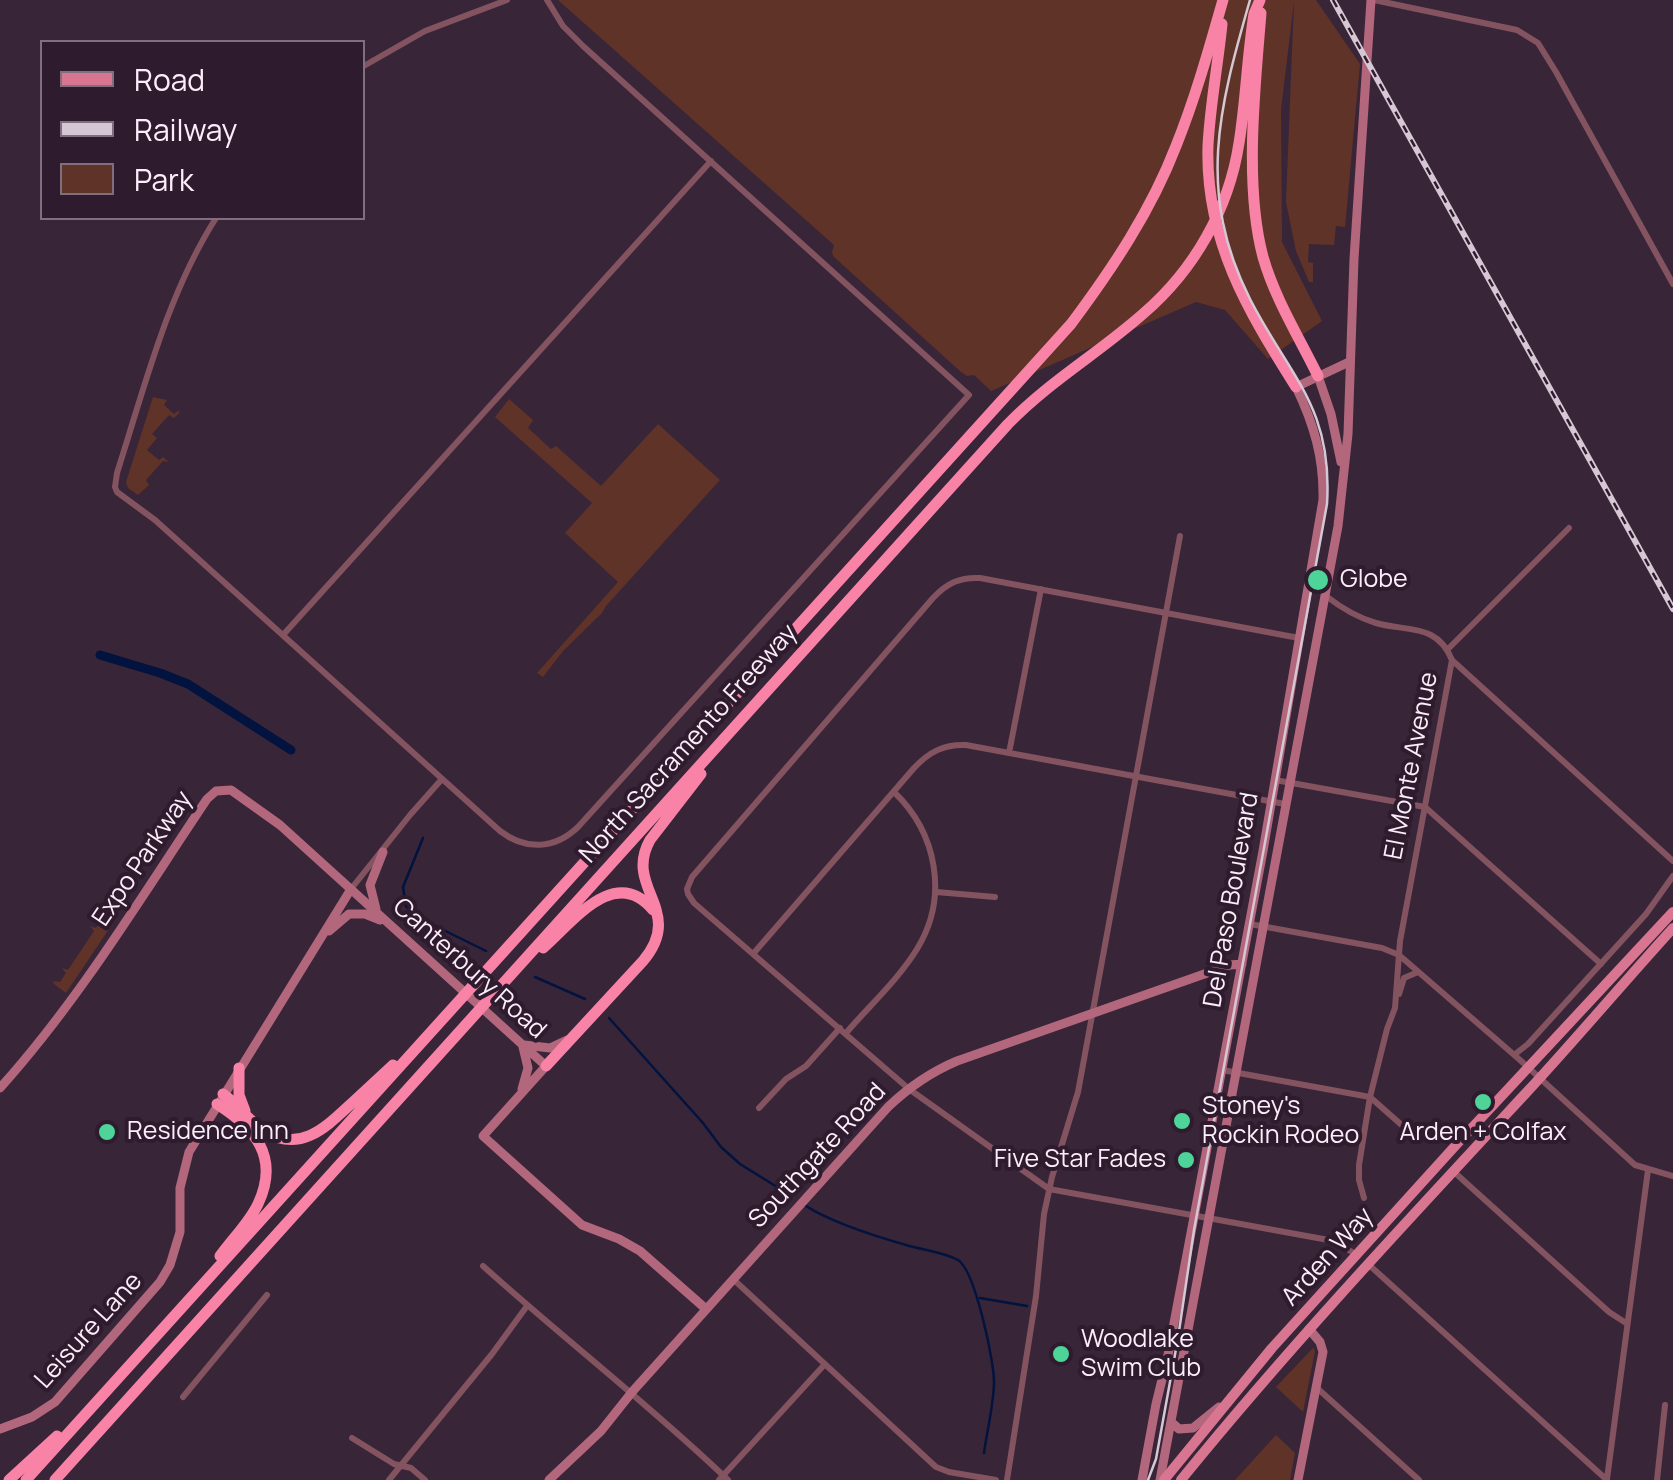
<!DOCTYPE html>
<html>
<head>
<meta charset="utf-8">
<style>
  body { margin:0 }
  #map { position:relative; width:1673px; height:1480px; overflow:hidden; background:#392538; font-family:Manrope,sans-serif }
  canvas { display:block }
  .legend { position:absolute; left:40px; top:40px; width:325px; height:180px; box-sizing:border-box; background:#2f1b2e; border:2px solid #816f7f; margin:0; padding:12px 18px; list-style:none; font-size:30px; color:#fbedf9 }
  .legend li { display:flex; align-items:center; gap:20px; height:50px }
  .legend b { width:50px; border:2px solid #816f7f }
</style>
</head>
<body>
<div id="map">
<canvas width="1673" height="1480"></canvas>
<ul class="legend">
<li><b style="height:12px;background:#d87692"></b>Road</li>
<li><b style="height:12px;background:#d6c7d4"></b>Railway</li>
<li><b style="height:28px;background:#5f3327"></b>Park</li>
</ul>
</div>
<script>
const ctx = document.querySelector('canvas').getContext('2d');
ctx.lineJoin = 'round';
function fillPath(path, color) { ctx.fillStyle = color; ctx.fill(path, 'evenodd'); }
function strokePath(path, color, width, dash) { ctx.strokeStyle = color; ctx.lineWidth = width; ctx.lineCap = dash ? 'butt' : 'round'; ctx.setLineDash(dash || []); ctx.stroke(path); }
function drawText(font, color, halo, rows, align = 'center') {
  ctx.font = font + ' Manrope,sans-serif'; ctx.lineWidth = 8; ctx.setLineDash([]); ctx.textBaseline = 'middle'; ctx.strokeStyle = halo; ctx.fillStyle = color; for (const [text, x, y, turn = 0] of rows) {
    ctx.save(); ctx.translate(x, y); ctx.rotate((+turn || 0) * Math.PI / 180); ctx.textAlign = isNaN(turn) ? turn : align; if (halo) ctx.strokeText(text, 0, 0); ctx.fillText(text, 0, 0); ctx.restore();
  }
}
fillPath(new Path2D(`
  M558 0H1316L1360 64 1345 227 1336 226 1334 245 1309 244 1308 262 1313 263V282H1309L1296 251 1286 202 1294 1 1281 110 1282 242 1322 321 1268 359 1225 310 1196 302 991 391 974 375 967 376 961 372 834 257 832 253 834 245Z
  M153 397 167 400 164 405 174 414 178 411 180 412 174 418 169 415 152 434 157 438 147 450 159 460 163 457 169 462 163 461 146 480 149 485 138 495 128 488 126 482Z
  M509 399 533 420 528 428 551 449 556 446 601 486 658 424 720 480 606 606 602 613 563 651 543 677 537 673 618 582 565 533 592 503 495 417Z
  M109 908 110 912 117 917 66 993 54 984 53 981 60 982 66 973 62 968 68 970 94 931 90 926 96 928Z
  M1313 1348 1315 1351 1303 1412 1276 1387Z
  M1276 1435 1295 1453 1290 1480H1235Z`), '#5f3327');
strokePath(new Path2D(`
  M423 838 403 887 406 906 417 917 486 951
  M535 977 585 999
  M609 1018 703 1123 721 1147 740 1164 790 1195
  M806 1206C831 1222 878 1237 906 1245 923 1250 944 1252 958 1260 975 1270 995 1364 994 1384 993 1408 987 1431 984 1453
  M980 1298 1027 1306`), '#01133e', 2.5);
strokePath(new Path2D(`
  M100 655 160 673 188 684 291 750`), '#01133e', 9);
strokePath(new Path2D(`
  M1374 0 1517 30 1538 43 1556 72 1673 284
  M362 67 425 31 507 0
  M216 218C167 295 145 386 117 473L115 487 117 492 155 520 500 831C526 851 555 849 578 827L969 395 583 46 563 26 547 0
  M1326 596C1340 607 1359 618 1376 623 1408 632 1437 623 1452 660L1400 941 1395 1008 1387 1029 1370 1097 1359 1165V1180L1364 1198
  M283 635 711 161
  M1299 638 980 578C960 577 947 583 933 598L692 877 687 889 688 894 694 903 909 1089 1049 1189 1334 1241 1357 1255
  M1448 649 1569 528
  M1453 661 1673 861
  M1009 753 1041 589
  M1275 780 1425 807 1601 964
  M351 889 410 815 442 779
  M936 892 995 897
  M1250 924 1382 948 1399 955 1520 1060 1635 1165 1673 1176
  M753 954 914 768C929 752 944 744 966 745L1285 804
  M1399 994 1404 978 1418 972
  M846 1033C869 1006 898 980 917 949 949 897 937 833 894 792
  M1514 1055 1528 1044 1646 914 1673 876
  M1222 1070 1370 1097 1414 1136
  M759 1108 786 1079 806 1066 840 1028
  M1453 1171 1609 1312 1626 1323
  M1368 1264 1607 1480
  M483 1266C564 1339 650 1405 728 1480
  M733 1279 936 1467 949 1472 996 1480
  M1317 1388 1419 1480
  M183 1397 267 1295
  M352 1438 394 1464 411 1468 425 1480
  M1607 1479 1648 1170
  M389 1480 492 1354 527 1306
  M719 1480 825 1364
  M1007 1480 1036 1296 1044 1214 1052 1177 1078 1092 1180 536
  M1657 1480 1665 1405`), '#845360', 6);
strokePath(new Path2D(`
  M1318 376 1331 414 1341 462
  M376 909 370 885 383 852
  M329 931 349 914H365L380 920
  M524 1045 550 1048 567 1040
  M0 1088C80 999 141 897 207 799L216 791 231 790 280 825 546 1066 483 1136 582 1225 619 1239 640 1251 706 1309
  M522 1089 528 1068 523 1047
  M1171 1422 1179 1429 1193 1428 1219 1407
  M0 1429 32 1417 55 1402 160 1282 170 1265 180 1232V1188L189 1152 351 889
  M549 1480 601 1431 632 1392 888 1107C909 1087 931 1072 957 1061L1230 965 1242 964
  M1142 1480 1156 1404 1168 1355 1263 851 1323 500C1324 459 1314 424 1296 387L1349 362
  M1160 1480 1338 526 1348 434 1354 259 1371 0
  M1298 1480 1323 1352 1320 1342 1309 1329`), '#b3677d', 9);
strokePath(new Path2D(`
  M1164 1480 1272 1348 1456 1145 1673 912
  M1181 1480C1290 1346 1408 1220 1526 1093 1576 1039 1623 983 1673 928`), '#d87692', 10);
strokePath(new Path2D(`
  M1261 13C1255 87 1244 186 1263 257 1275 299 1299 337 1318 376
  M1222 24C1218 65 1210 105 1208 146 1205 240 1248 311 1296 387
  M543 948C573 922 615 864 653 910
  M546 1066 643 961C686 910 623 888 650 840L701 774
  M239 1068V1095L245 1111
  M223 1094C238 1105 249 1121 264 1131 301 1154 327 1126 352 1103 366 1090 379 1078 393 1065
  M217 1104C255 1128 280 1157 258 1204 249 1223 232 1239 220 1256
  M9 1480 57 1436
  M26 1480 1071 324C1112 269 1151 211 1176 146 1195 99 1209 49 1223 0
  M55 1480 1008 424C1051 380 1099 353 1144 313 1194 270 1229 209 1239 143 1246 100 1247 57 1254 14L1260 0`), '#f983a6', 11);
strokePath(new Path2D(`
  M1148 1480 1156 1459 1178 1338 1194 1230 1327 504C1333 407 1290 377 1250 299 1196 192 1219 108 1250 0`), '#d6c7d4', 2.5);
const rail = new Path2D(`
  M1333 0 1673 609`);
strokePath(rail, '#d6c7d4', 6);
strokePath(rail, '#2f1b2e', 2.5, [8]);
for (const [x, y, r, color] of [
  [1318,580,12,"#4ed399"],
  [1483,1102,10,"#4ed399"],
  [1182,1121,10,"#4ed399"],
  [107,1132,10,"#4ed399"],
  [1186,1160,10,"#4ed399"],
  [1061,1354,10,"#4ed399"]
]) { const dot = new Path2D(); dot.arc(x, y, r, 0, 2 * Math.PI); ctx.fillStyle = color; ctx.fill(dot); strokePath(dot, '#2f1b2e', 4); }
drawText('25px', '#fbedf9', '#2f1b2e', [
  ["Globe",1340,580],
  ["Stoney's",1202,1107],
  ["Rockin Rodeo",1202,1136],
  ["Residence Inn",127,1132],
  ["Arden + Colfax",1483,1133,"center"],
  ["Five Star Fades",1166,1160,"right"],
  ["Woodlake",1081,1340],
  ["Swim Club",1081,1369]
], 'left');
drawText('25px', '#fbedf9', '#2f1b2e', [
  ["North Sacramento Freeway",689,744,-48],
  ["El Monte Avenue",1412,766,-79],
  ["Expo Parkway",143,859,-56],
  ["Del Paso Boulevard",1232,900,-80],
  ["Canterbury Road",469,969,42],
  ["Southgate Road",818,1156,-47],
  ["Arden Way",1328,1257,-48],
  ["Leisure Lane",89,1331,-48]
]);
</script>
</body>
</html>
